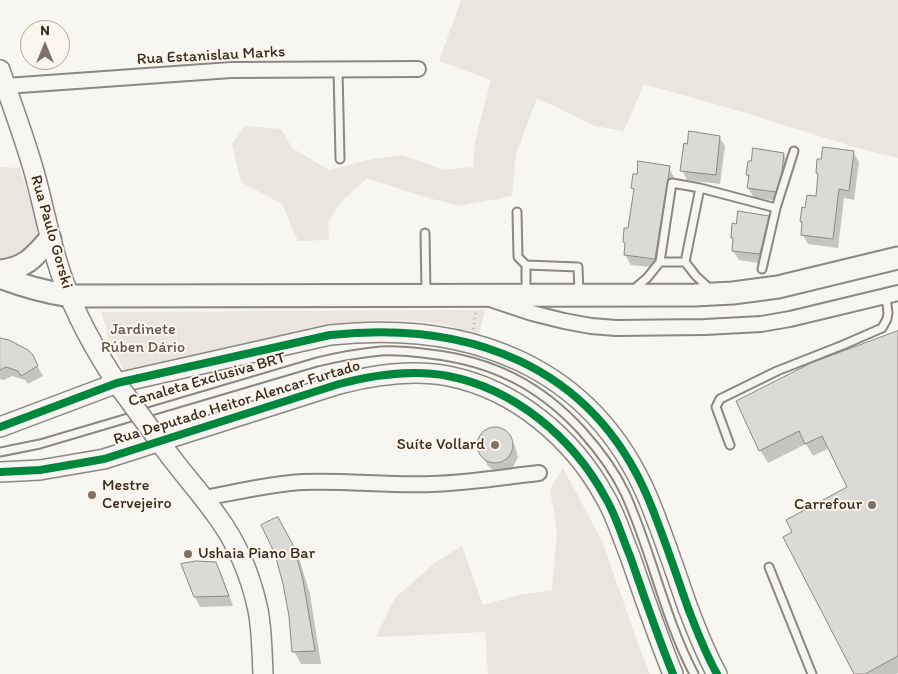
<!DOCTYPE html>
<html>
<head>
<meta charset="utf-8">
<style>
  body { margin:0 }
  #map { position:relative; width:898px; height:674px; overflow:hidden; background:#f8f6f0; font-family:Itim,sans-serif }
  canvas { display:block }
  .north { position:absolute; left:20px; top:20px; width:50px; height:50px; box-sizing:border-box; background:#fbf7ec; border:1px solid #aea59a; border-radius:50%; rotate:0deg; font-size:14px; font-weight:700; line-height:20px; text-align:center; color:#3b2a1e }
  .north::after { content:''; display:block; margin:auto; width:18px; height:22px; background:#7d7168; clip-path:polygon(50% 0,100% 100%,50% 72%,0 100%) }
</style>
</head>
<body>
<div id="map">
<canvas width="898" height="674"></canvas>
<div class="north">N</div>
</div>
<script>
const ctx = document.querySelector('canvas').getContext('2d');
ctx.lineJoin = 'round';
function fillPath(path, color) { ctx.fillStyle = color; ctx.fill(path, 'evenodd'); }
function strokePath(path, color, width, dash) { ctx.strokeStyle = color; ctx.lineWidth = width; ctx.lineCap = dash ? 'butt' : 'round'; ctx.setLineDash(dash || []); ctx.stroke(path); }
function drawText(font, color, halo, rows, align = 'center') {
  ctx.font = font + ' Itim,sans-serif'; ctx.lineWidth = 4; ctx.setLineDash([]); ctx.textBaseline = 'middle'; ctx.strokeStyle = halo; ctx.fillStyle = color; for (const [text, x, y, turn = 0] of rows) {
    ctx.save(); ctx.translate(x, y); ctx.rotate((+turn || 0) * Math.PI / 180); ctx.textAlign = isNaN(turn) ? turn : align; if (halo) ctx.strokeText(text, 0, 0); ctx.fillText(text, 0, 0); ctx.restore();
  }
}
fillPath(new Path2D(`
  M461 0H898V158L861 149 729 108 644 84 624 131 595 126 537 98 516 154 512 196 459 206 425 197 367 178 343 200 328 222 329 240 298 241 282 204 241 182 232 144 245 126 281 129 292 148 329 170 372 159 403 155 443 170 473 167 475 141 491 80 439 61Z
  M0 167 20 168 37 224V236L34 245 20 257 2 260 0 259Z
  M485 310 479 335C470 332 462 329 453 327 413 317 369 320 329 324L125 372 108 339 102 312Z
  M563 468 603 543 638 644 650 674H488L485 632 376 637 395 598 436 562 462 546 483 605 518 595 552 590 557 532 550 489Z`), '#eae6dd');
fillPath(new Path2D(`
  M719 137 725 146 720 184 687 180 682 170Z
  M853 152 859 162 854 200 844 198 838 248 808 244 802 234 803 225 801 221 806 209 817 197 819 177 817 173Z
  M783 154 789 164 781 201 754 198 748 188 749 179 747 175Z
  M669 168 674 177 660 268 631 265 625 255 626 246 624 242 629 230 635 192 633 188Z
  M768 217 774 226 765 264 739 260 733 251 734 241 732 237 737 225Z
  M898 333V673L896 674H856L794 532 849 488 829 448 813 456 806 444 768 463 760 450Z
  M0 340 32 356 43 376 28 384 25 380 12 376 4 380 0 379Z
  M496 428 505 432 515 446 518 457 513 467 508 470 497 471 492 469 488 466 479 450 478 445 482 435 486 431Z
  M285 531 300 561 310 594 321 664H301L294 651Z
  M215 563 221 573 233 606 200 607 195 597Z`), '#0003');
const building = new Path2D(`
  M689 131 720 136 716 175 680 171 684 143 687 144Z
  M823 147 854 151 849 191 839 189 833 239 801 235 802 222 800 221 802 207 805 208 807 195 816 196 818 174 816 173 817 159H821Z
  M753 148 784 153 782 172 776 192 747 188 749 175H746L748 161H751Z
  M638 161 670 166 655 259 624 255 625 243 623 242 624 228H628L634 189 631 188 633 174H637Z
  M738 211 769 216 760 254 732 251 733 238H731L732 223 736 224Z
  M898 331V656L865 674H854L783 537 792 532 786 520 847 487 822 436 805 444 799 431 759 451 736 401 811 363Z
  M0 338 9 340 28 350 33 355 38 366 21 376 18 371 6 367 0 370Z
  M477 445a18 18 0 1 1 36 0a18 18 0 1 1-36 0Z
  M278 517 294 547 303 580 315 651 292 652 289 616 283 584 275 554 261 525Z
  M196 561 216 562 229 596 194 597 181 564Z`);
fillPath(building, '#dcdad5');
strokePath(building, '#8b8781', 1);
const lane = new Path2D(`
  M338 69 340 159
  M700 188 685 262 696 276 710 289
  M517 212 518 257 526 265
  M425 233 426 293
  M660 262H685
  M762 269 776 208
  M633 290 647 278 660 262 672 183 700 188 776 208 794 151
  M526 292V265L578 267 579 292
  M730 445 716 407 720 399 777 371 843 345 882 328 887 319 888 313 886 296
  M0 452 40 444 317 362C338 357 359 353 381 351 397 350 414 352 430 354 492 361 540 385 582 431 599 450 614 470 625 493 652 552 664 617 694 674
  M769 567 812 674`);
const street = new Path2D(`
  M6 86 231 70 418 69
  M493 300 532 313 564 321 591 326 616 328 705 327 761 324 790 319 898 293
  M204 498C237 492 269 484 302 482 346 480 389 486 432 484 468 483 503 477 539 473`);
const secondary = new Path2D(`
  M0 70C12 105 25 139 35 175 44 208 50 242 61 274 75 314 97 354 121 389
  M0 427 117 383 330 335C467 320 591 364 648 498 663 534 675 571 688 608 697 631 705 653 717 674
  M157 438C175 465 198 489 217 516 237 543 251 577 258 610 262 631 262 653 263 674
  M0 472 40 470 104 459 339 384C374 375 411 369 448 376 515 389 573 438 605 497 616 515 622 537 630 556 644 596 657 635 673 674`);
const primary = new Path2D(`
  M0 271C26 268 34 257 50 239
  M0 277C23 286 45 292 70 296L695 295 733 293 778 287 898 258`);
strokePath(lane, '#8b8781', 11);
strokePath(street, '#8b8781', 18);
strokePath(secondary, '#8b8781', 22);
strokePath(primary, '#8b8781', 25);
strokePath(new Path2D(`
  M473 329 476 312`), '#b3b0ac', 2.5, [1, 4]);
strokePath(lane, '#f6f5f1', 7);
strokePath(street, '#f6f5f1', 14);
strokePath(secondary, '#f6f5f1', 19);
strokePath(primary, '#f6f5f1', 21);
const secondaryBridge = new Path2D(`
  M121 389 157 438`);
strokePath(secondaryBridge, '#8b8781', 22, []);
strokePath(secondaryBridge, '#f6f5f1', 19);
strokePath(new Path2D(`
  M0 427 117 383 330 335C467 320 591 364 648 498 663 534 675 571 688 608 697 631 705 653 717 674
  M0 472 40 470 104 459 339 384C374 375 411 369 448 376 515 389 573 438 605 497 616 515 622 537 630 556 644 596 657 635 673 674`), '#00873e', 8);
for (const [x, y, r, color] of [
  [495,445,5,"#7d7168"],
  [92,495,5,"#7d7168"],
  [872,505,5,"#7d7168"],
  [188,554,5,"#7d7168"]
]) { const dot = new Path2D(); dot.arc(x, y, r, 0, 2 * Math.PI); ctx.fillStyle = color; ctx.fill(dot); strokePath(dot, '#fbf7ec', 2); }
drawText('16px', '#3b2a1e', '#fbf7ec', [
  ["Rua Estanislau Marks",211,56,-3],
  ["Rua Paulo Gorski",51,232,74],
  ["Canaleta Exclusiva BRT",207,380,-16],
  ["Rua Deputado Heitor Alencar Furtado",237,403,-17]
]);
drawText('16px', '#64564a', '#fbf7ec', [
  ["Jardinete",143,330],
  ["Rúben Dário",143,348]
]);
drawText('16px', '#3b2a1e', '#fbf7ec', [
  ["Suíte Vollard",485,445],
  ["Mestre",102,486,"left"],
  ["Cervejeiro",102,504,"left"],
  ["Carrefour",862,505],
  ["Ushaia Piano Bar",198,554,"left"]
], 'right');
</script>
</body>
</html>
